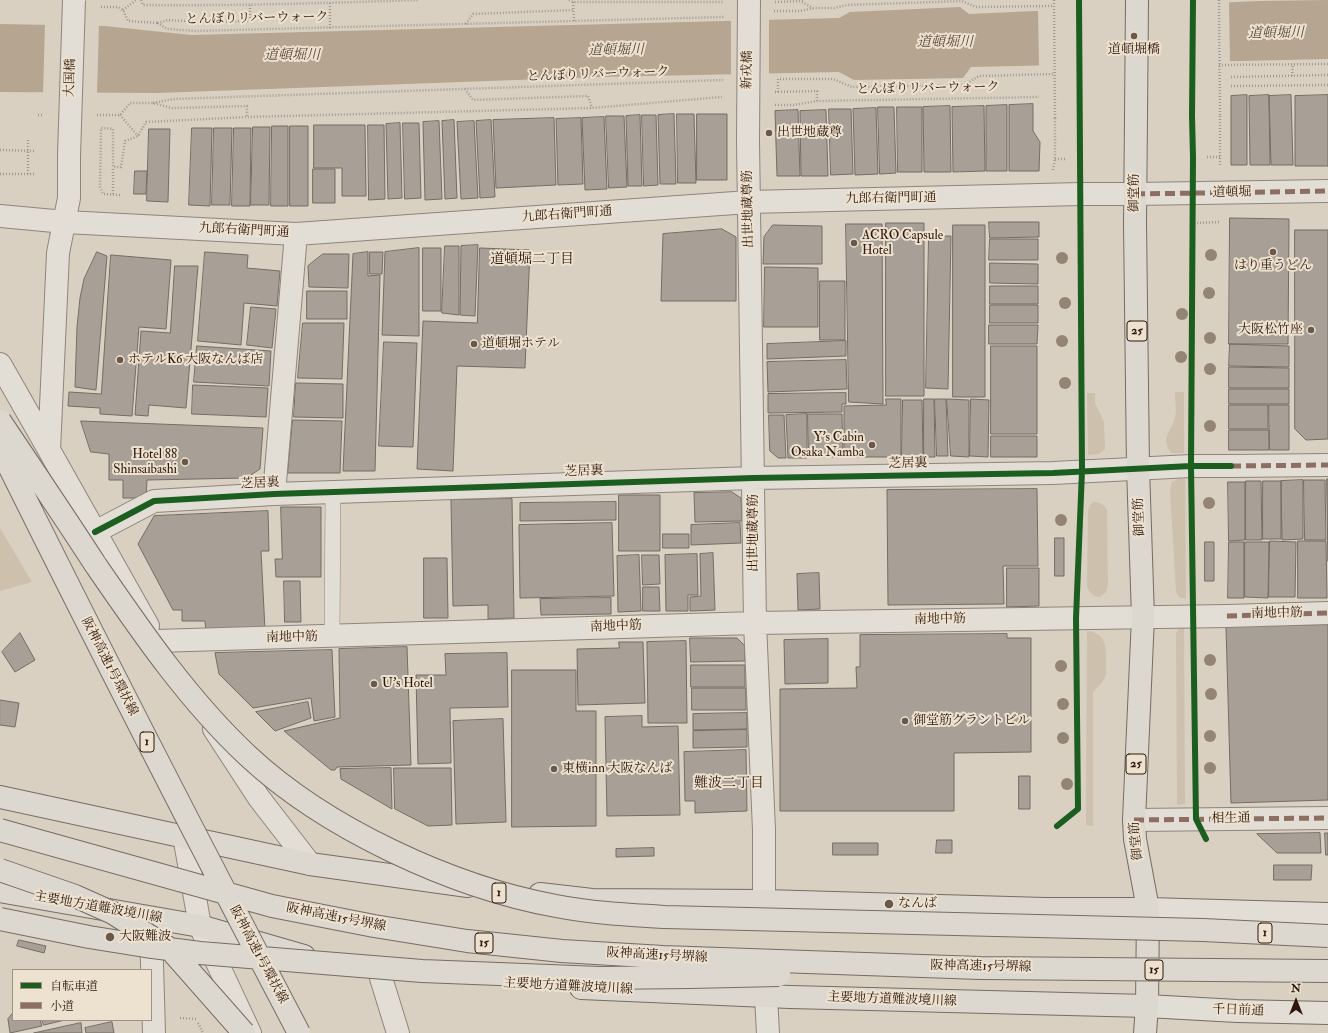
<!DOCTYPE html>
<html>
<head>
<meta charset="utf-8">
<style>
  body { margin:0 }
  #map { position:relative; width:1328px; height:1033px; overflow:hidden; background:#d9d0c1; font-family:"IM FELL Double Pica","Noto Serif JP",serif }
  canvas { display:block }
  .legend { position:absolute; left:12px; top:969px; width:140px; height:52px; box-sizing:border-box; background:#ede2d0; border:1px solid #a19182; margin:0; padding:5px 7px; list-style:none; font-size:12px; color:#2f170c }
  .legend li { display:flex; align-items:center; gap:8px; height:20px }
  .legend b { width:20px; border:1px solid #a19182 }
  .north { position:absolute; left:1276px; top:981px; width:40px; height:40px; -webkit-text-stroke:3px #ede2d0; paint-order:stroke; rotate:0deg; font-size:11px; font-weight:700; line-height:16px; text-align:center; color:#2f170c }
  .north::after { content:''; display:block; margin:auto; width:14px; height:18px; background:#2f170c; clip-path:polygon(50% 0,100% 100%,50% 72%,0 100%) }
</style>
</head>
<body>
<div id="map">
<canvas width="1328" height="1033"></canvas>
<ul class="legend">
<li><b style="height:5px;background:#1b5e20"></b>自転車道</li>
<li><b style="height:5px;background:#8d6e63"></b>小道</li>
</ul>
<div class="north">N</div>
</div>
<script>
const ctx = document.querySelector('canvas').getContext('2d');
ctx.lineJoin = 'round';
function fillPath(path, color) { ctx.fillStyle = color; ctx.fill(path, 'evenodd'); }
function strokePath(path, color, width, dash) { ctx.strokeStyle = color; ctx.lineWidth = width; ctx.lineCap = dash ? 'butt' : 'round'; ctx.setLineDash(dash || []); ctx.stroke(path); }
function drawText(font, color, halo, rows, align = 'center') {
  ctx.font = font + ' "IM FELL Double Pica","Noto Serif JP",serif'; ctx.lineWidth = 4; ctx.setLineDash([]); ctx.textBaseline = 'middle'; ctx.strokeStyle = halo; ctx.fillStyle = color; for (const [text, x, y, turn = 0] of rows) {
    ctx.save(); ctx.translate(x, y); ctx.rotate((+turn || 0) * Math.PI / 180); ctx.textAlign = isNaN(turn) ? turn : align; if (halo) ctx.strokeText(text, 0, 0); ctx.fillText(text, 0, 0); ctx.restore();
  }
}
fillPath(new Path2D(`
  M1175 392H1184V453H1171C1160 437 1171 432 1175 418 1177 411 1175 400 1175 392Z
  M1087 393H1095V403L1104 422 1105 449 1099 454 1088 455Z
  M1178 479H1185L1186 599 1179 597 1176 592 1170 490 1172 482Z
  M1093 502C1101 502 1103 504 1107 510L1108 585 1106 592 1100 597 1094 596 1089 591 1087 586 1088 511 1090 505Z
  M0 528 32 582 0 591Z
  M1184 627 1185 804 1177 805 1176 633 1179 629Z
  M1087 631C1106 633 1106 646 1106 661 1106 666 1107 673 1105 677 1103 683 1097 688 1093 692V826L1086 825Z`), '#cdc0ac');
fillPath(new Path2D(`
  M1328 0V59L971 67 963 78 854 80 839 72 599 77 157 93 0 92V24L105 26 191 35 839 18 850 12 960 7 969 14 1259 1Z`), '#b5a591');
fillPath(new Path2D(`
  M1229 1 1230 64 1039 68 1038 9Z
  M769 18V76H731V19Z
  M45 23 99 24 97 95H43Z`), '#d9d0c1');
const building = new Path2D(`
  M1247 95V165H1231V96Z
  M1269 95 1270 165H1250L1249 96Z
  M1291 95 1293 165H1271L1269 96Z
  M1328 95V166H1295V96Z
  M1033 104V131L1040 142 1039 171H1009V105Z
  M1007 105V171H986V106Z
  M950 106 951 172H924L923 107Z
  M984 106 985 171 953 172 952 107Z
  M878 107H894L896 173 880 174Z
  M897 107H922V172H898Z
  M876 108 878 174 855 175 853 109Z
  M829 109H851L853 174 831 175Z
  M798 110 800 176H777L775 111Z
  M826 110 828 176H801L800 111Z
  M674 114 676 184H660L658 115Z
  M677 114H694L696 183H678Z
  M697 114H727V180H697Z
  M640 115 642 186H628L626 116Z
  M642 115H656L658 185 644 186Z
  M606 116H624L627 187 609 188Z
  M604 117 607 189 585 190 582 118Z
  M554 118 556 185 496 188 493 120Z
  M581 118 583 184 558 185 556 119Z
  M454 120 457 198 445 199 442 121Z
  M491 120 495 197 480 198 476 121Z
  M439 121 442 199 425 200 423 122Z
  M474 121 478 198 461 199 457 122Z
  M400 123 402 198 388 199 386 124Z
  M403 123H419L421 198 405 199Z
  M314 125H365L366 196H342V168H314Z
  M368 125H384L385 199 369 200Z
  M272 126H288V206H271Z
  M290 126H308V206H290Z
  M253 127H270L269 205H251Z
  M192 128H212L210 206 189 205Z
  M214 128H232L230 205H212Z
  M234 128H251L250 206H232Z
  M149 129H170L168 202 147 201Z
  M313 169H335V203H313Z
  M135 171H147L146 194H134Z
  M1230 218 1289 219 1288 344H1229Z
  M989 222H1039V237L990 238Z
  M886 223H924V396H886Z
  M846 224H882L883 404 849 402Z
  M773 225 822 226V264H763L764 237Z
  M953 225H985V397H953Z
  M722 229 736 237V301H661L663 234Z
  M1295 230H1328V439L1306 440 1295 429Z
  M929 236H951L948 389 926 388Z
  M990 239H1038V260H989Z
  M478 245 475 316 460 315 461 246Z
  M445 246H459V315L442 313Z
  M419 248V336L382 335 385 252Z
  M423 248H441V311H423Z
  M480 248 530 250 525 368 457 366 453 471 417 469 423 321 477 323Z
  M97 252 107 256 96 390 75 387 77 327 80 298 84 279Z
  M205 252 248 255 247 268 280 271 277 306 244 303 241 345 198 341Z
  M368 252V276L380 275 375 471H343L353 254Z
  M370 252H383L382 274H370Z
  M323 254H349L348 288 309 287 308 266Z
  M111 255 171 260 166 329 139 327 132 416 100 414V408L68 406 69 392 101 394Z
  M990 263 1038 264V284L990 283Z
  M175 266H198L186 408 149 405 148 416 135 415 141 331 170 333Z
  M765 267 818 268V327H764Z
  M820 281H845V340H820Z
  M990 286H1038V304H990Z
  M307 291H347V319H307Z
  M990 305H1038V323H990Z
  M251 307 276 309 272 348 247 345Z
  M303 323H344L342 379 298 378Z
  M989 325H1038L1037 344H989Z
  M846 341V356L767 359V344Z
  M384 342 417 343 413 447 379 446Z
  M1230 344 1289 346V367L1229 366Z
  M197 346 271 351 269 386 194 382Z
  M991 346H1037V434H991Z
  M846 360 847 389 768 392 767 362Z
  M1229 367 1289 368V388H1229Z
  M296 383 343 384V418L294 417Z
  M193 385 268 388 266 417 192 414Z
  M1229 389H1289V404H1229Z
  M846 393V404H842V412L768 413V394Z
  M886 399H901V457H844V406L886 405Z
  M924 399H934L935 457H924Z
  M935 399H946L948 456H937Z
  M947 399 969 400V457L951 456Z
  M971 399 989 400 988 457 970 456Z
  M903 400H922L923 457H902Z
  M1229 405H1268V429H1229Z
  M1269 405H1289V450H1270Z
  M807 414V458H788L786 415Z
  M808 414H842L843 457H809Z
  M769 415H784L786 458H778L770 451Z
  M293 420 342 421 340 473H288Z
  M81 421 263 428 260 469 246 478 147 480 146 498H123V480H109V454L91 452Z
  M1229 430H1269V450H1229Z
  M991 436H1037V457H991Z
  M1327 479H1328V561Z
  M1303 480V539L1282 540 1281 481Z
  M1304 480H1325L1326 540H1305Z
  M1246 481H1261L1262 540H1246Z
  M1263 481H1281V539H1263Z
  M1228 482H1245V540L1229 541Z
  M1037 489 1038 566H1003L1004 604 888 605 887 490Z
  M732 492 741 498 742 521 695 522 694 493Z
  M619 495H660V551H619Z
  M512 499 514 618 488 619V605L453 606 451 500Z
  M616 502V520L520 521V503Z
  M281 507H321V577H276L275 559H282Z
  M268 511 269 551H261L265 630 206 632 205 621H182V610H173L138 544 154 516Z
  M612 523 614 596 520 598 519 525Z
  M740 523 741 543 691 545V525Z
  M663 534H689V548H663Z
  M1055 538H1064V576H1055Z
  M1270 541 1296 542 1295 597H1269Z
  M1298 541H1326L1327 598H1298Z
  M1205 542H1214V581H1205Z
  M1229 542H1244V598H1228Z
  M1245 542H1269L1268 598 1245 597Z
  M713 553 715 610 690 611V597L701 596 700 554Z
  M697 554 698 595H688V611H666L665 555Z
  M639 555 641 611 618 612 617 556Z
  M642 555H659L660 584 643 585Z
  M424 558H447L448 618H424Z
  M1007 568H1039V606L1007 607Z
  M819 573 820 609 798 610 797 574Z
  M284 581H300L301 622H285Z
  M643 587H659L660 611H643Z
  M611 598V614L541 615 540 599Z
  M1328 625V800L1231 803 1226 627Z
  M20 633 35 660 15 672 2 652Z
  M1007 634V638H1031V752L954 753V811H780V689L857 688 856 667H860V635Z
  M690 638H737L745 646V661L691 662Z
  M828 639V683L785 684 784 640Z
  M686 641 687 723H648L647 642Z
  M619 642H643L645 703 578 705 577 649 619 648Z
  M407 647 411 765 337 767 335 770H331L284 731 340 718 339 649Z
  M332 650 335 717 314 721 311 698 253 708 219 674 215 653Z
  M507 653 508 707 450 708 451 763 418 764 416 675H446L445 654Z
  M691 665H745V687H691Z
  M512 670H576V711H596V826L512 827Z
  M692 688H746V710H692Z
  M0 700 19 703 15 727 0 725Z
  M308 702 311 718 275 731 256 712Z
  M747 713V729L693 730V714Z
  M642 716V727L678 726 680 815 607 816 605 717Z
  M503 719 506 822 456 824 453 721Z
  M747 730V747L693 748V731Z
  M746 750 747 811 695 813V801H685L684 752Z
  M391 768 392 809 341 779 340 769Z
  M394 768H451L452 825 428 826 395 809Z
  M1019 776H1030V809H1019Z
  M1320 833 1321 853H1277L1257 834Z
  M1325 833H1328V855H1326Z
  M937 840H952V853H936Z
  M833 843H878V855H833Z
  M654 848V856L616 857V849Z
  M1274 865H1312L1311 880H1274Z
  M19 940 46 946 44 953 17 946Z
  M13 1013V1020H40L42 1026 10 1033 8 1019Z
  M42 1020H65L44 1025Z
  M112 1022 114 1033H86L85 1028Z
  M81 1023 82 1033H34Z`);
fillPath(building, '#a8a096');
strokePath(building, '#756c64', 1);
const service = new Path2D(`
  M332 637 333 492`);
const pedestrian = new Path2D(`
  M1135 194 1328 191
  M1231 466 1328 465
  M1227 616 1328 613
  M1134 820 1328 818`);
const minor = new Path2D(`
  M748 141 755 623 764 830V901
  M69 156V198L58 253 49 450 148 626
  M65 222 296 234 749 202 1081 194H1135
  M0 364 49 450
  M274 494 296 234
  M95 532 154 501 274 494 753 478 1053 473 1191 466H1231
  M156 641 755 623 1227 616
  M214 729 259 798 310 864
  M151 928 154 1033
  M381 978 398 1033
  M766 996 768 1033`);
const tertiary = new Path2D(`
  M0 216 65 222
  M184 836 200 926 250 1033`);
const secondary = new Path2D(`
  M1148 909 1328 914
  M1147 1006 1237 1011 1328 1013`);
const primary = new Path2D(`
  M0 797 310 864 468 886
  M0 891 200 926 304 956
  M540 894 592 900 764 901 1045 909H1148
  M581 988 790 997 1147 1006`);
const trunk = new Path2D(`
  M1136 117 1135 223 1138 468 1143 617 1134 820 1135 839 1148 909 1147 1006 1145 1033`);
strokePath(service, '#8e857c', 16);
strokePath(pedestrian, '#8e857c', 24);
strokePath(minor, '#8e857c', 24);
strokePath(tertiary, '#8e857c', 24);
strokePath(secondary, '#756c64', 24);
strokePath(primary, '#756c64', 24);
strokePath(trunk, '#756c64', 24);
strokePath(new Path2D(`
  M141 0 143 5C235 6 327 3 419 0
  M569 0 573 2H724
  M573 2 574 21
  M775 2 801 1 804 0
  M802 2 813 8
  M330 3V28
  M250 5V21L199 22 168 20 158 23 167 29 195 31 724 17
  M101 7H118L123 10 128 21 158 23
  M123 10 136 0
  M774 11H800L814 8H834L847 5 962 1 976 7 1054 6
  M466 24 473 14 573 10
  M1219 65 1328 64
  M1292 76 1293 64
  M1231 77 1328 75
  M1231 86 1328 85
  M465 89 473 100 588 96 592 108
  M775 92 817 91V101
  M778 92V79H833L852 87 964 85 979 76 1055 74
  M153 103 173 99 723 80
  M775 105H794L817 101 1039 97
  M38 115H44
  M97 115H120L130 103H153L172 108 247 106V117
  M120 115 138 136
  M1220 116V166
  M0 150 35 151
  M1207 157H1220
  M1055 159H1067
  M1053 170 1055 159V118
  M0 174H35
  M28 174V139
  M113 194V167
  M120 195 103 194 100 187 101 128 113 129V167H121L125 141 138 136 146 122 247 117 592 108 722 97
  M1197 223 1219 222
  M180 1018 197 1019
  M198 1023 203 1033`), '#a19a94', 2.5, [1, 2]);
strokePath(service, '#e2ded5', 15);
strokePath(pedestrian, '#e2ded5', 22);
strokePath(minor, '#e2ded5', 22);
strokePath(tertiary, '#e2ded5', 22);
strokePath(secondary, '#e2ded5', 22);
strokePath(primary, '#ddd8cf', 22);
strokePath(trunk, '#ddd8cf', 22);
const minorBridge = new Path2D(`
  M748 141 749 0
  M69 156 74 0`);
const trunkBridge = new Path2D(`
  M1136 117 1137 0`);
const motorwayBridge = new Path2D(`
  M0 421C32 469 64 516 95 564 141 631 188 700 248 756 325 828 452 887 556 906 592 913 629 915 665 917L1203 930 1328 936
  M0 448C97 644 197 839 299 1033
  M0 830 272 906 374 926 467 941 562 951 663 957 980 968 1328 971
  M0 870 75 896 113 913 170 949 244 1033
  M0 919 89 937 145 946 200 953 422 971 600 978 690 977 779 975`);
strokePath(minorBridge, '#8e857c', 24, []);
strokePath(trunkBridge, '#756c64', 24, []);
strokePath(motorwayBridge, '#756c64', 24, []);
strokePath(new Path2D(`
  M1054 0 1055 118
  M1219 0 1220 116`), '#a19a94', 2.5, [1, 2]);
strokePath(minorBridge, '#e2ded5', 22);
strokePath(trunkBridge, '#ddd8cf', 22);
strokePath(motorwayBridge, '#ddd8cf', 22);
strokePath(new Path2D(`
  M1135 194 1328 191
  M1231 466 1328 465
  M1227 616 1328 613
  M1134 820 1328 818`), '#8d6e63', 5, [10, 5]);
strokePath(new Path2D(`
  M1193 0 1192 116 1193 157 1191 466 1196 819 1206 839
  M95 532 154 501 274 494 753 478 1053 473 1191 466H1231
  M1057 826 1078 809 1076 618 1082 471 1079 0`), '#1b5e20', 6);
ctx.fillStyle = '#948475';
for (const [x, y] of [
  [1211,255],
  [1062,258],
  [1209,293],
  [1065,303],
  [1182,314],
  [1210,338],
  [1062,341],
  [1181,357],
  [1210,369],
  [1065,383],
  [1210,426],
  [1209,503],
  [1061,520],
  [1210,660],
  [1061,666],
  [1211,694],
  [1063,704],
  [1210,736],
  [1063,738],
  [1210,768],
  [1067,784]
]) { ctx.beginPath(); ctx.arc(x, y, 6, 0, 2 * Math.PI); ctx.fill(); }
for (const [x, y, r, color] of [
  [1134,36,4,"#6a584b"],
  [769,133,4,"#6a584b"],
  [854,243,4,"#6a584b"],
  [1273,252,4,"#6a584b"],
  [1311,330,4,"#6a584b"],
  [474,344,4,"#6a584b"],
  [120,360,4,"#6a584b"],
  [872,445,4,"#6a584b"],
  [185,462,4,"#6a584b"],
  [374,684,4,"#6a584b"],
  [905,721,4,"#6a584b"],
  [554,769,4,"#6a584b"],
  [889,904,5,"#6a584b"],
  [110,937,5,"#6a584b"]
]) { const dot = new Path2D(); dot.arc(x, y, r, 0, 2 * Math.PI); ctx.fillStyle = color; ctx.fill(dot); strokePath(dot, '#ede2d0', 1.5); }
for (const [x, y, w] of [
  [1137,331,20],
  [147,742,14],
  [1136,764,20],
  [499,893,14],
  [1265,933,14],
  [484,943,18],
  [1154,970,18]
]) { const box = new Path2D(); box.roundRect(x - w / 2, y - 10, w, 20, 3); ctx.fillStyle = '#ede2d0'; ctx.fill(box); strokePath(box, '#2f170c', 1); }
drawText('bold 12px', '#2f170c', null, [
  ["25",1137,331],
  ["1",147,742],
  ["25",1136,764],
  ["1",499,893],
  ["1",1265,933],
  ["15",484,943],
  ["15",1154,970]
]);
drawText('13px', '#2f170c', '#ede2d0', [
  ["とんぼりリバーウォーク",257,19,-1],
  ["新戎橋",748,70,-89],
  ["とんぼりリバーウォーク",598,75,-2],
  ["大国橋",71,78,-88],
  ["とんぼりリバーウォーク",928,89,-1],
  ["御堂筋",1135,193,-90],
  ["道頓堀",1232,193,-1],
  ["九郎右衛門町通",891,199,-1],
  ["出世地蔵尊筋",749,209,-91],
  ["九郎右衛門町通",567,215,-4],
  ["九郎右衛門町通",244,231,3],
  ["芝居裏",908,464,-1],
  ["芝居裏",584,472,-2],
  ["芝居裏",260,484,-3],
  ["御堂筋",1140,517,-92],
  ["出世地蔵尊筋",754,533,-90],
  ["南地中筋",1277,614,-1],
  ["南地中筋",940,620,-1],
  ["南地中筋",616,627,-2],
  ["南地中筋",292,638,-1],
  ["阪神高速1号環状線",109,667,63],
  ["相生通",1231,819,-1],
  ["御堂筋",1137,841,-96],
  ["主要地方道難波境川線",98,908,10],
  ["阪神高速15号堺線",336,918,11],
  ["阪神高速1号環状線",258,955,62],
  ["阪神高速15号堺線",657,956,3],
  ["阪神高速15号堺線",981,967,1],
  ["主要地方道難波境川線",568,987,3],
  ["主要地方道難波境川線",892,1000,2],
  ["千日前通",1238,1011,2]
]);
drawText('13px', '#2f170c', '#ede2d0', [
  ["道頓堀橋",1134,50,"center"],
  ["出世地蔵尊",777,133],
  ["ACRO Capsule",862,236],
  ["Hotel",862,251],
  ["はり重うどん",1273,266,"center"],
  ["大阪松竹座",1303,330,"right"],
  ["道頓堀ホテル",482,344],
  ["ホテルK6 大阪なんば店",128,360],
  ["Y's Cabin",864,438,"right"],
  ["Osaka Namba",864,453,"right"],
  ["Hotel 88",177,455,"right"],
  ["Shinsaibashi",177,470,"right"],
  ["U's Hotel",382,684],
  ["御堂筋グラントビル",913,721],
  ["東横inn 大阪なんば",562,769],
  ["なんば",898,904],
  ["大阪難波",119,937]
], 'left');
drawText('italic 14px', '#5f4839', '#ede2d0', [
  ["道頓堀川",1276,34,-1],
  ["道頓堀川",945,43],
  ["道頓堀川",616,51,-1],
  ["道頓堀川",292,56]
]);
drawText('14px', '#2f170c', '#ede2d0', [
  ["道頓堀二丁目",532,260],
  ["難波二丁目",729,784]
]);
</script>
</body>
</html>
